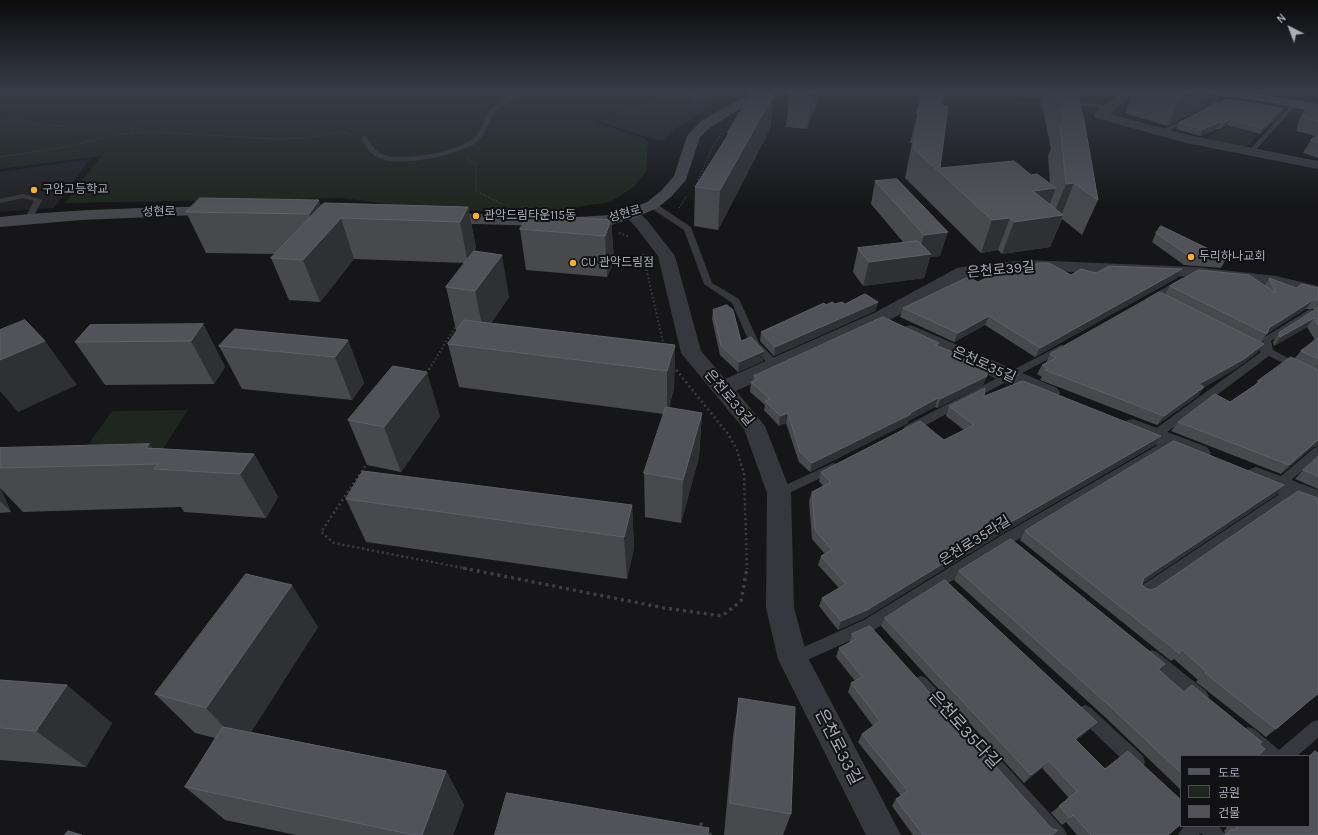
<!DOCTYPE html>
<html>
<head>
<meta charset="utf-8">
<style>
  body { margin:0 }
  #map { position:relative; width:1318px; height:835px; overflow:hidden; background:#161618; font-family:Karla,"Noto Sans KR",sans-serif }
  canvas { display:block }
  .legend { position:absolute; left:1180px; top:755px; width:130px; height:72px; box-sizing:border-box; background:#111113; border:1px solid #4d4f55; margin:0; padding:5px 7px; list-style:none; font-size:12px; color:#a8adb8 }
  .legend li { display:flex; align-items:center; gap:8px; height:20px }
  .legend b { width:20px; border:1px solid #4d4f55 }
  .north { position:absolute; left:1270px; top:8px; width:40px; height:40px; -webkit-text-stroke:3px #111113; paint-order:stroke; rotate:318deg; font-size:11px; font-weight:700; line-height:16px; text-align:center; color:#a8adb8 }
  .north::after { content:''; display:block; margin:auto; width:14px; height:18px; background:#a8adb8; clip-path:polygon(50% 0,100% 100%,50% 72%,0 100%) }
</style>
</head>
<body>
<div id="map">
<canvas width="1318" height="835"></canvas>
<ul class="legend">
<li><b style="height:5px;background:#53555c"></b>도로</li>
<li><b style="height:11px;background:#1e261f"></b>공원</li>
<li><b style="height:11px;background:#525359"></b>건물</li>
</ul>
<div class="north">N</div>
</div>
<script>
const ctx = document.querySelector('canvas').getContext('2d');
ctx.lineJoin = 'round';
function fillPath(path, color) { ctx.fillStyle = color; ctx.fill(path, 'evenodd'); }
function strokePath(path, color, width, dash) { ctx.strokeStyle = color; ctx.lineWidth = width; ctx.lineCap = dash ? 'butt' : 'round'; ctx.setLineDash(dash || []); ctx.stroke(path); }
function drawText(font, color, halo, rows, align = 'center') {
  ctx.font = font + ' Karla,"Noto Sans KR",sans-serif'; ctx.lineWidth = 4; ctx.setLineDash([]); ctx.textBaseline = 'middle'; ctx.strokeStyle = halo; ctx.fillStyle = color; for (const [text, x, y, turn = 0] of rows) {
    ctx.save(); ctx.translate(x, y); ctx.rotate((+turn || 0) * Math.PI / 180); ctx.textAlign = isNaN(turn) ? turn : align; if (halo) ctx.strokeText(text, 0, 0); ctx.fillText(text, 0, 0); ctx.restore();
  }
}
fillPath(new Path2D(`
  M668 91H735L677 128 664 140 653 139 597 121 598 119Z
  M90 159 54 208 0 212V172Z`), '#222225');
fillPath(new Path2D(`
  M0 91H470L478 95 487 97 538 91H662L597 119 595 122 646 139 648 142 646 171 634 187 610 202 540 213 433 210 342 198 65 203 101 156 0 169Z
  M1229 125 1255 134 1257 135 1246 148 1209 140 1207 138Z
  M188 410 162 451 83 452 112 411Z`), '#1e261f');
strokePath(new Path2D(`
  M0 121 17 119 27 123 73 127H130L132 133
  M0 157 60 148 120 134 152 132 276 139 304 138 342 132 354 135
  M467 158 476 165V191L502 204
  M698 180 714 144 722 133
  M679 208 686 197`), '#3d3f44', 1.5, [1, 2]);
strokePath(new Path2D(`
  M619 233 630 237
  M643 254 664 347
  M431 366 456 326`), '#3d3f44', 2, [1.5, 2.5]);
strokePath(new Path2D(`
  M673 366 728 434 737 450 744 474 747 569
  M426 374 432 365
  M368 462 321 532 334 543 468 569`), '#3d3f44', 2.5, [2, 3]);
strokePath(new Path2D(`
  M463 568 664 608 722 616 741 601 747 568
  M700 823 711 835`), '#3d3f44', 3.5, [3, 4]);
fillPath(new Path2D(`
  M512 91H518C513 102 501 105 494 114 487 123 486 136 476 143 458 155 402 167 381 159 371 155 364 146 361 137L366 136C371 144 375 152 385 155 402 162 460 151 474 138 482 131 483 117 491 109 498 102 508 100 512 91Z
  M1210 91H1216L1219 99 1211 110 1164 133H1160V131L1207 108 1213 99Z
  M1017 93 1095 103 1113 109 1110 111 1095 107 1015 96 1014 95Z
  M1293 102 1298 103 1252 154H1248V152Z
  M23 194 42 200 32 220 25 218 34 201 23 198 0 203V199Z
  M649 203H655L691 227 712 283 739 299 759 343 779 363 780 365 779 367H771L750 344 732 303 704 284 684 230 649 207Z
  M1182 278 1185 279V283L1153 301 1150 302 1145 299Z
  M1310 309 1315 312 1313 314 1271 341 1273 350 1318 374V381L1269 356 1159 438H1151L1149 435 1151 432 1261 352 1257 349 1262 346 1263 338Z
  M1061 345 1065 346 1066 348 1065 350 913 432 909 433 903 429 905 426Z
  M1170 438 1174 439 1176 442 1174 445 1012 543 874 630 798 664 793 666 788 664 786 659 788 654 864 620 1002 535Z
  M1318 447V457L1282 488H1274L1272 485 1274 482 1314 448Z
  M833 463 837 464 839 467 837 470 783 496H775L773 493 775 490Z
  M1293 485 1297 487 1299 490 1297 493 1148 596 1143 598 1138 596 1136 592 1138 588Z
  M1152 650 1157 652 1206 691 1209 696 1206 701 1201 703 1196 701 1147 662 1145 657 1147 652Z
  M921 676 926 678 1064 829 1067 835H1046L916 688 913 683 916 678Z
  M1085 705 1091 708 1143 756 1145 762 1143 768 1137 770 1131 768 1079 718 1077 713 1079 708Z
  M1318 720V738L1297 756H1261L1242 741 1240 735 1242 729 1248 727 1254 729 1279 750 1312 722Z
  M1184 826H1219L1225 835H1203L1201 833 1199 835H1178Z`), '#37383d');
fillPath(new Path2D(`
  M1123 91H1137L1110 114 1188 135 1318 161V169L1186 143 1096 118 1094 115 1096 112Z
  M631 209 637 211 647 220 675 256 701 351 725 379 874 313 957 268 963 267 1026 260 1196 267 1276 276 1318 286V297L1275 286 1196 277 1026 270 967 277 888 321 736 391 765 426 791 493 794 608 807 656 901 835H866L778 659 766 608 767 493 744 429 681 353 658 256 635 226 623 214 625 211Z
  M911 325 1057 388 1060 393 1057 398 1049 400 1003 382 904 335 901 331 904 327Z
  M1133 419 1207 447 1211 453 1207 459 1199 461 1125 433 1122 427 1125 421Z
  M1256 467 1318 490V510L1248 482 1244 476 1248 470Z`), '#37383d');
fillPath(new Path2D(`
  M754 91H769L711 127 700 137 686 180 671 197 657 208 637 217 611 225 579 227 440 223 434 221 432 218 434 215 440 213 579 217 610 215 625 211 647 202 661 191 674 176 687 136 701 121Z
  M216 206 222 208 224 211 222 214 81 220 0 227V217C72 209 144 208 216 206Z`), '#45474d');
fillPath(new Path2D(`
  M1207 91C1247 91 1279 97 1318 104V112L1267 102 1213 95Z`), '#53555c');
fillPath(new Path2D(`
  M692 91H720L695 104 692 99Z
  M822 91 807 129 786 127 790 92Z
  M923 91 942 105 940 168 1031 175 1050 183 1048 156 1051 149 1041 101 1044 95 1040 94 1039 91H1077L1098 200 1082 235 1062 219 1050 247 1002 254 998 250 981 253 905 178 912 143H910Z
  M1134 91H1213L1205 107 1167 126 1125 113Z
  M774 94 770 129 718 230 694 226 695 187 727 136 728 132Z
  M1219 104 1283 108 1280 115 1260 134 1227 125 1220 129H1217L1200 136 1176 129 1179 123Z
  M1308 104 1318 107V158L1303 153 1311 140 1316 136 1296 131 1300 117Z
  M897 179 940 256 930 257 924 278 863 286 853 272 858 248 904 243 871 204 875 181Z
  M321 206 468 207 476 248 474 251 509 297 491 323 675 345 674 388 669 408 702 413 699 457 681 523 645 517 644 473 664 414 459 387 448 344 457 330H456L446 287 465 263 354 259 320 302 289 300 271 258 275 254 206 253 186 212Z
  M611 220 614 261 607 277 526 270 520 229Z
  M1156 233 1226 259 1221 268 1184 265 1152 242Z
  M1182 269 1177 278 1035 357 985 325 954 342 900 317 903 308 978 282 995 277 1012 276 1071 275 1096 273Z
  M1269 278 1296 288H1318V446L1313 447 1281 474 1171 431 1178 422 1230 402 1255 385 1258 381 1294 359 1301 351 1315 340 1307 327 1274 346 1273 342 1279 333 1314 310V309H1306L1267 333 1261 343 1257 353 1237 368 1204 387 1198 396 1157 425 1040 380 1042 377 1037 374 1042 365 1046 363 1050 354 1165 294 1170 286 1265 285Z
  M878 302 875 311 774 356 760 341 761 332 826 305Z
  M713 310 741 341 763 361 738 372 720 355 712 319Z
  M203 324 225 367 214 384 105 385 75 342Z
  M348 340 364 383 352 400 242 389 219 346Z
  M939 343 938 346 987 376 983 385 937 408 935 407 908 421V423L810 472 799 462 786 423 779 426 764 410 765 405 750 392 751 382 753 381 754 376Z
  M984 396 1155 445 1001 534 863 619 838 630 819 606 822 598 839 588 818 565 821 556 825 554 812 539 809 501 812 492 823 486 819 481 821 472 944 440 964 430 946 416 949 406Z
  M440 416 401 472 367 465 348 420Z
  M149 444 152 448 254 454 278 497 266 518 184 512 181 507 23 512 0 488V448Z
  M1318 457V489L1295 479 1303 470Z
  M0 488 11 512 0 513Z
  M1276 495 1142 584 1145 588 1151 590 1156 588 1309 701 1276 729 1266 737 1196 682 1198 680 1174 659 1171 661 1020 540 1025 531Z
  M346 499 632 505 634 548 627 579 366 542Z
  M959 571 1165 664 1159 670 1184 692 1259 744 1181 756V790L1105 717 954 580Z
  M885 618 1097 722 1089 730 1076 740 1105 769 1168 835H1077L1066 822 1062 825 1051 813 1069 798 1042 768 1024 783 881 626Z
  M318 627 251 732 446 771 464 805 453 835H296L225 820 185 787 215 738 195 733 155 694Z
  M852 634 1052 835H913L892 806 896 799 901 796 858 742 862 734 873 726 848 692 851 683 855 681 836 657 839 648 849 643Z
  M0 680 112 723 86 767 0 760Z
  M739 698 791 814 783 835H724L733 736Z
  M1315 751 1318 835H1221L1225 833 1224 831 1227 828 1225 826H1309V756H1308Z`), '#47494d');
fillPath(new Path2D(`
  M485 91H507L508 92 485 95Z
  M700 91H720L695 104 696 93Z
  M814 91H822L807 129 812 95Z
  M1194 91H1213L1205 107 1167 126 1181 97Z
  M774 94 770 129 718 230 720 190Z
  M1283 108 1280 115 1260 134 1263 128Z
  M1230 119 1227 125 1220 129 1224 123Z
  M1221 122 1217 129 1200 136 1203 129Z
  M1074 183 1061 216 1063 215 1050 247 1002 254 1014 222 1033 191 1056 188 1044 218 1052 217 1066 184Z
  M319 200 330 231 341 218 354 259 320 302 303 260 319 242 309 214Z
  M468 207 476 248 468 263 460 222Z
  M1010 218 998 250 981 253 992 220Z
  M611 220 614 261 607 277 605 236Z
  M948 232 940 256 930 257 924 278 863 286 869 262 918 256 924 235Z
  M502 255 509 297 484 334 475 291Z
  M1182 269 1177 278 1035 357 1040 348Z
  M1313 300 1306 309 1267 334 1269 328Z
  M878 302 875 311 774 356 775 347Z
  M989 316 985 325 954 342 958 333Z
  M1314 318 1307 327 1274 346 1280 337Z
  M203 324 225 367 214 384 191 341Z
  M348 340 364 383 352 400 335 357Z
  M45 341 77 385 18 412 0 391V360Z
  M1264 344 1257 353 1237 368 1193 394 1199 384Z
  M675 345 674 388 667 415V371Z
  M764 351 763 361 738 372 739 362Z
  M427 372 440 416 401 472 384 427Z
  M987 376 983 385 937 408 940 399Z
  M1204 387 1198 396 1157 425 1164 416Z
  M938 398 935 407 908 421V423L810 472 812 463Z
  M702 413 699 457 681 523 683 480Z
  M788 413 786 423 779 426 780 416Z
  M1161 436 1155 445 1001 534 863 619 838 630 841 621 1006 525Z
  M1318 440V446L1313 447 1281 474 1289 465Z
  M149 444 167 470 146 448Z
  M254 454 278 497 266 518 240 474Z
  M1284 485 1276 495 1137 587 1144 578Z
  M0 488 11 512 0 501Z
  M632 505 634 548 627 579 624 537Z
  M292 585 318 627 242 746 206 708Z
  M67 685 112 723 86 767 36 731Z
  M1097 722 1089 730 1068 747 1075 739Z
  M1049 761 1042 768 1024 783 1031 775Z
  M446 771 464 805 453 835H422Z`), '#2f3033');
const building = new Path2D(`
  M694 91H700L696 93Z
  M790 91H814L812 95 790 92Z
  M923 91H945L942 105 948 106 940 168 1014 161 1031 175 1037 174 1056 188 1033 191 1063 215 1014 222 1010 218 992 220 913 148 919 115 917 114Z
  M1057 91H1077L1084 120 1098 200 1074 183 1066 184 1060 124H1064Z
  M1161 91H1194L1181 97Z
  M753 92 774 94 720 190 695 187 730 132H728Z
  M1226 99 1283 108 1263 128 1230 119 1224 123 1221 122 1203 129 1179 123 1216 103 1219 104Z
  M1308 104 1318 107V121L1304 118Z
  M1318 135V142L1311 140Z
  M897 179 948 232 924 235 875 181Z
  M200 198 319 200 309 214 186 212Z
  M324 203 468 207 460 222 341 218 303 260 271 258Z
  M529 214 611 220 605 236 520 229Z
  M1161 226 1215 252 1226 259 1189 256 1156 233Z
  M918 241 931 254 869 262 858 248Z
  M474 251 502 255 475 291 446 287Z
  M1038 263H1049L1071 275 1081 269 1096 273 1109 266 1182 269 1040 348 989 316 958 333 903 308 968 277 978 282 992 275 995 277 1005 273 1012 276Z
  M1199 270 1249 275 1276 293 1269 278 1296 288 1302 284 1318 288V300H1313L1269 328 1267 334 1170 286Z
  M1160 292 1264 344 1244 359 1199 384 1204 387 1164 416 1045 370 1048 369 1042 365 1056 358 1050 354Z
  M865 294 878 302 775 347 761 332 824 303 826 305 832 302 835 304 842 302 845 304Z
  M727 305 733 310 741 341 751 337 764 351 739 362 721 346 713 310Z
  M1318 308V325L1314 318 1280 337 1279 333Z
  M883 317 939 343 935 345 973 360 987 369V376L940 399 938 398 910 413 911 414 812 463 800 452 788 413 780 416 765 401 770 399 751 382 758 379 754 376Z
  M25 320 45 341 0 360V330Z
  M464 320 675 345 667 371 448 344Z
  M203 324 191 341 75 342 90 325Z
  M235 329 348 340 335 357 219 346Z
  M1318 338V359L1301 351Z
  M1291 357 1318 370V440L1289 465 1178 422 1215 394 1230 402 1260 382 1258 381Z
  M393 366 427 372 384 427 348 420Z
  M1023 381 1161 436 1006 525 867 610 841 621 822 598 846 584 821 556 832 550 815 530 812 492 831 482 821 472 920 421 944 440 974 425 949 406 985 388 984 396Z
  M666 407 702 413 683 480 644 473Z
  M1174 441 1284 485 1144 578 1142 584 1145 588 1151 590 1156 588 1298 491 1318 498V694L1309 701 1276 729 1205 673 1207 672 1182 650 1179 653 1025 531Z
  M149 444 146 448 254 454 240 474 154 469 158 464 0 468V448Z
  M1318 457V476L1303 470Z
  M363 471 632 505 624 537 346 499Z
  M1011 539 1165 664 1158 669 1184 692 1192 685 1262 742 1259 744 1265 749 1258 756H1181V773L1113 709 959 571Z
  M246 574 292 585 206 708 155 694Z
  M945 580 1097 722 1075 739 1105 769 1128 751 1181 800V824L1168 835H1091L1073 815 1070 818 1059 806 1077 791 1049 761 1031 775 885 618Z
  M870 626 1052 829 1058 830 1052 835H923L896 799 908 791 862 734 880 721 851 683 862 677 839 648 856 639 852 634Z
  M0 680 67 685 36 731 0 728Z
  M739 698 795 707 791 814 730 803Z
  M223 727 446 771 422 835H414L185 787Z
  M1315 751 1318 753V835H1225L1230 830 1237 829 1236 826H1309V758Z
  M507 793 709 828 708 835H495Z
  M68 831 82 835H65Z`);
fillPath(building, '#525359');
strokePath(building, '#5f6168', 1);
const sky = ctx.createLinearGradient(0, 0, 0, 208);
sky.addColorStop(0, '#0c0c0d');
sky.addColorStop(0.44, '#363c48');
sky.addColorStop(1, '#363c4800');
ctx.fillStyle = sky;
ctx.fillRect(0, 0, 1318, 208);
for (const [x, y, r, color] of [
  [34,190,4,"#f2b134"],
  [476,216,4,"#f2b134"],
  [1191,257,4,"#f2b134"],
  [573,263,4,"#f2b134"]
]) { const dot = new Path2D(); dot.arc(x, y, r, 0, 2 * Math.PI); ctx.fillStyle = color; ctx.fill(dot); strokePath(dot, '#111113', 1.5); }
drawText('12px', '#a8adb8', '#111113', [
  ["구암고등학교",42,190],
  ["관악드림타운115동",484,216],
  ["두리하나교회",1199,257],
  ["CU 관악드림점",581,263]
], 'left');
drawText('12px', '#a8adb8', '#111113', [
  ["성현로",159,212,-1],
  ["성현로",625,214,-16]
]);
drawText('14px', '#a8adb8', '#111113', [
  ["은천로39길",1001,270,-5],
  ["은천로35길",984,365,24],
  ["은천로33길",729,398,50],
  ["은천로35라길",975,541,-32]
]);
drawText('17px', '#a8adb8', '#111113', [
  ["은천로35다길",964,730,48],
  ["은천로33길",838,747,63]
]);
</script>
</body>
</html>
